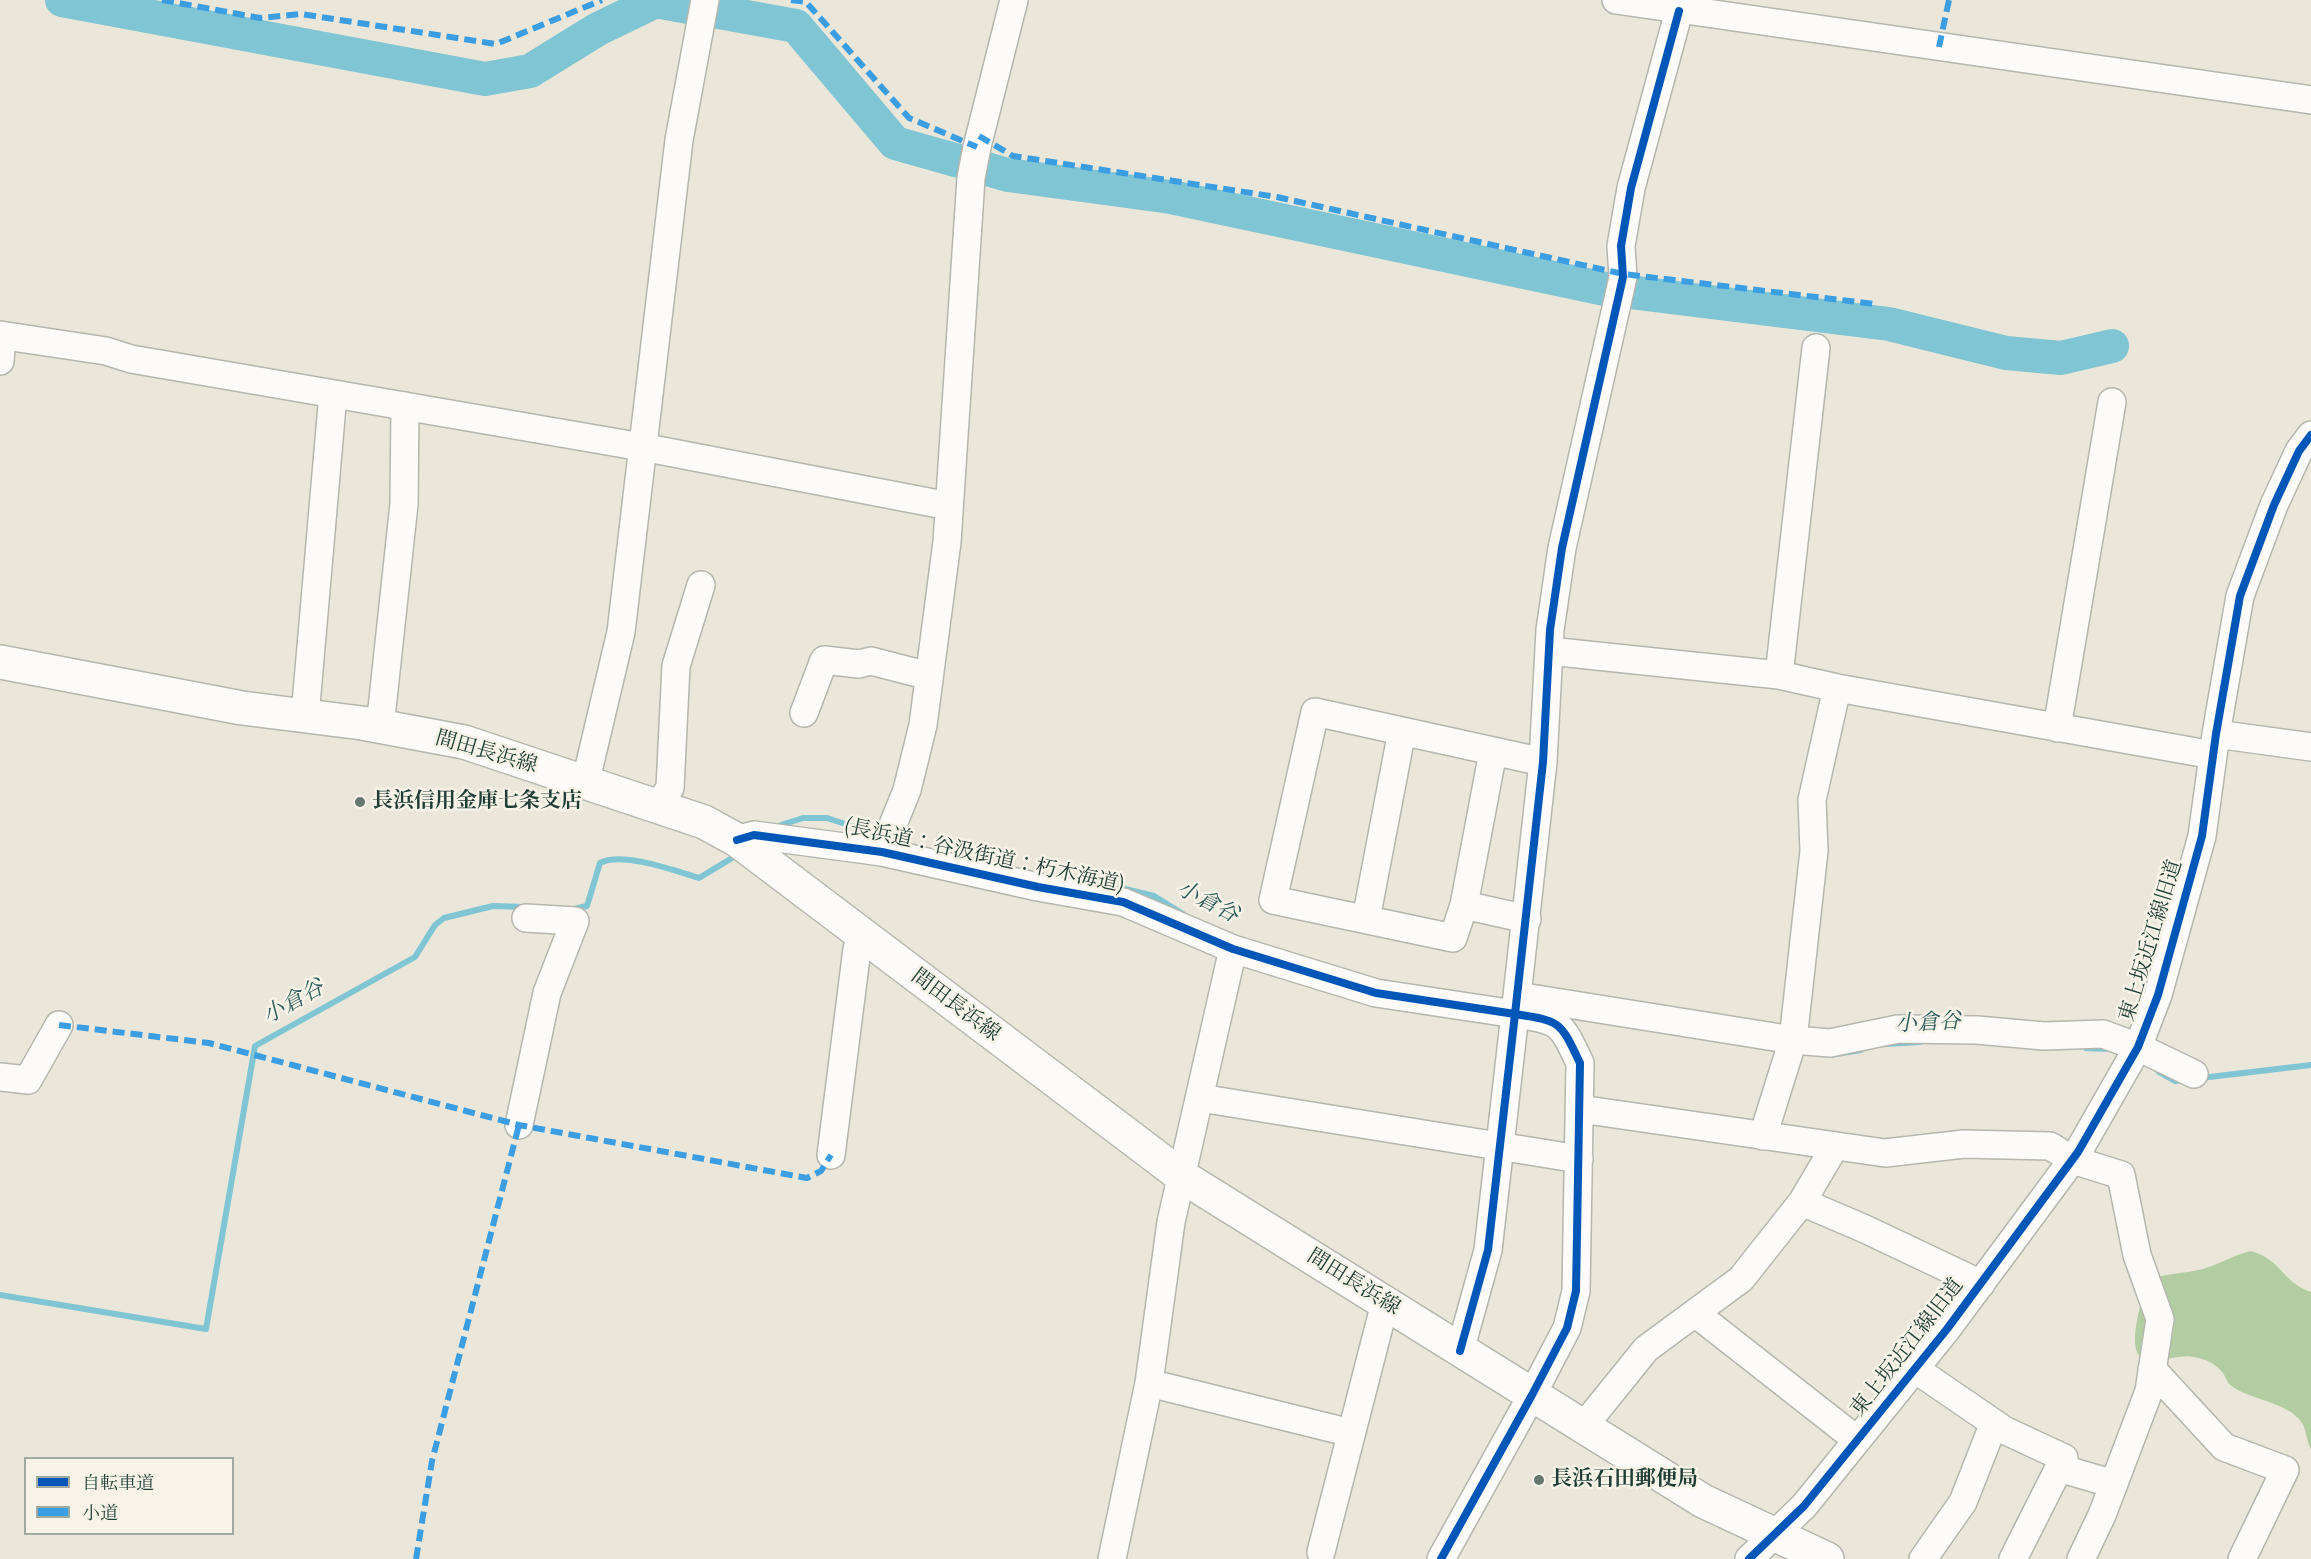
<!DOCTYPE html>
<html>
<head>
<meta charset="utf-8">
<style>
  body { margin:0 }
  #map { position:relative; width:2311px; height:1559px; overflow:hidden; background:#eae6d9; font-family:Cardo,"Noto Serif JP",serif }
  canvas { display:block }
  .legend { position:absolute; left:24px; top:1457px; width:210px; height:78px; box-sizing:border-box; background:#f7f3e8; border:2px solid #a1aaa0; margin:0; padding:8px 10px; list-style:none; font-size:18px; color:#1f3d34 }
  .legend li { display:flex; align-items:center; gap:12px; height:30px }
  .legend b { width:30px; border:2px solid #a1aaa0 }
</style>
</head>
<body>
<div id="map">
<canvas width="2311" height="1559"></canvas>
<ul class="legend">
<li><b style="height:8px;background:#0057b8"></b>自転車道</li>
<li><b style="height:8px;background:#3c9ee2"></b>小道</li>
</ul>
</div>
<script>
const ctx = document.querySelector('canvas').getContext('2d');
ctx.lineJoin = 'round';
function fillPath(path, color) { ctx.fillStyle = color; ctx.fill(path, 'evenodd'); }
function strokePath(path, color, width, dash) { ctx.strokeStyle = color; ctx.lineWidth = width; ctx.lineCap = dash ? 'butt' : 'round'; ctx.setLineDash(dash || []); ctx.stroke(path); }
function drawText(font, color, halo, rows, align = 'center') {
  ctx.font = font + ' Cardo,"Noto Serif JP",serif'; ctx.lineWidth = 5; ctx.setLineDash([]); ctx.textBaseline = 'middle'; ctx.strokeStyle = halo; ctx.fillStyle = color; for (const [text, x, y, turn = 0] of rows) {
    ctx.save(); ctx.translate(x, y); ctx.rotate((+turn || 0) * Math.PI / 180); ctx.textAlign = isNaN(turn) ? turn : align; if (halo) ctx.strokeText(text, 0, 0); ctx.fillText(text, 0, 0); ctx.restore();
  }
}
fillPath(new Path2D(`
  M2251 1251C2281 1259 2282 1282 2311 1292V1449C2306 1441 2307 1431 2302 1423 2288 1401 2247 1400 2229 1384 2226 1380 2225 1375 2222 1372 2215 1363 2205 1359 2194 1357 2178 1353 2154 1367 2140 1356 2127 1345 2143 1294 2148 1280 2166 1273 2184 1274 2203 1269 2220 1264 2233 1255 2251 1251Z`), '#b2cda1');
strokePath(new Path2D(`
  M778 826 803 818H827L876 834
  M1125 889 1154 896 1183 914
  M574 909 587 906 600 863C622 851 676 871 699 878L737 855
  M1886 1044 1920 1042
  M2086 1048 2109 1049
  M1836 1054 1861 1050
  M2159 1072 2175 1081 2182 1080
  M2201 1078 2311 1065
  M0 1295 206 1329 255 1046 415 957 435 925 444 918 493 906 525 907`), '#80c5d3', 6);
strokePath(new Path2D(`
  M62 0 485 79 530 71 598 29 656 1 688 7
  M719 12 796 26 895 143 1008 175 1171 197 1605 289 1889 324 2006 353 2061 358 2112 346`), '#80c5d3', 34);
const minor = new Path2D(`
  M1616 0 2311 100
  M0 335 106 351 131 359 642 447 949 506
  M0 361 2 336
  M1549 651 1779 675 1837 688 2213 755
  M1779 675 1816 348
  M804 713 824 660 859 664 871 661 929 676
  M305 716 333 394
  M380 727 404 504 405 406
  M2057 728 2112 402
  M2216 734 2311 747
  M1493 752 1464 905 1453 938 1273 900 1315 712 1543 762
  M585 784 621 632 679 140 705 0
  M657 807 670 788 676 666 701 585
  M737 840 754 835 882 852 1038 887 1123 902 1233 949 1376 993 1515 1014 1488 1250 1460 1351
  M882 852 907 790 923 725 947 542 971 178 977 147 1014 0
  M1464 905 1527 919
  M1366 919 1402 731
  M1524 997 1793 1040 1830 1043 1898 1029 1977 1030 2044 1036 2103 1034 2138 1047 2194 1074
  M0 1077 28 1080 59 1025
  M1200 1098 1579 1159
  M1580 1109 1885 1153 1964 1144 2050 1146 2073 1160 2121 1175 2137 1255 2160 1319 2149 1391 2102 1515 2081 1559
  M519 1125 547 993 575 921 526 918
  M1763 1136 1793 1040 1814 851 1812 800 1837 688
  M831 1155 857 949 863 936
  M1802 1202 1865 1229 1981 1284
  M1695 1313 1857 1440
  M1915 1369 2004 1430 2064 1458 2013 1559
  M2152 1369 2224 1447 2285 1470 2242 1559
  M1149 1383 1351 1433
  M1583 1427 1646 1349 1741 1279 1802 1202 1835 1146
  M2059 1468 2114 1484
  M1321 1552 1385 1303
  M1112 1559 1149 1383 1171 1222 1233 949
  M1441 1559 1532 1395 1567 1328 1576 1291 1580 1063C1560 1021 1561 1021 1515 1014L1543 762 1550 630 1562 548 1623 277 1621 246 1631 188 1679 11
  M1749 1559 1804 1506 1947 1329 2078 1152 2138 1047 2158 995 2202 836 2216 734 2240 596 2274 505 2299 451 2311 435
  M1923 1559 1963 1502 1994 1423`);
const major = new Path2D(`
  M0 662 242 708 362 723 464 742 704 822 737 840 1183 1177 1703 1501 1827 1559`);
strokePath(minor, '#b5b6ad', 30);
strokePath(major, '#b5b6ad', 36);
strokePath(minor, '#fcfbf9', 27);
strokePath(major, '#fcfbf9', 33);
strokePath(new Path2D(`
  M162 0 260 18 301 14 496 44 602 0
  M791 0 806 2 909 118 977 147
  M1939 47 1949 0
  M979 136 1013 156 1277 197 1623 274 1875 304
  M59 1025 209 1043 519 1125 807 1178 821 1171 831 1155
  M416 1559 432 1461 519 1125`), '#3c9ee2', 6, [12, 6]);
strokePath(new Path2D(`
  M737 840 754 835 882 852 1038 887 1123 902 1233 949 1376 993 1515 1014 1488 1250 1460 1351
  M1441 1559 1532 1395 1567 1328 1576 1291 1580 1063C1560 1021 1561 1021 1515 1014L1543 762 1550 630 1562 548 1623 277 1621 246 1631 188 1679 11
  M1749 1559 1804 1506 1947 1329 2078 1152 2138 1047 2158 995 2202 836 2216 734 2240 596 2274 505 2299 451 2311 435`), '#0057b8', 8);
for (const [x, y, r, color] of [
  [360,802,6,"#66786e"],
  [1539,1480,6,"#66786e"]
]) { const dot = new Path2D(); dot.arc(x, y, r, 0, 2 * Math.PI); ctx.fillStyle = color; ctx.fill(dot); strokePath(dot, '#f7f3e8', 2); }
drawText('21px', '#1f3d34', '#f7f3e8', [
  ["間田長浜線",486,753,16],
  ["(長浜道：谷汲街道：朽木海道)",984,857,12],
  ["東上坂近江線旧道",2152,941,-73],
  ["間田長浜線",955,1006,37],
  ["間田長浜線",1353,1283,32],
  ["東上坂近江線旧道",1908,1348,-52]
]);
drawText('bold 21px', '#1f3d34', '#f7f3e8', [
  ["長浜信用金庫七条支店",372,802],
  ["長浜石田郵便局",1551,1480]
], 'left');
drawText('italic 22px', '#2c5c5b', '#f7f3e8', [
  ["小倉谷",1207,903,27],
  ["小倉谷",294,1003,-29],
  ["小倉谷",1928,1024,-3]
]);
</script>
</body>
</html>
